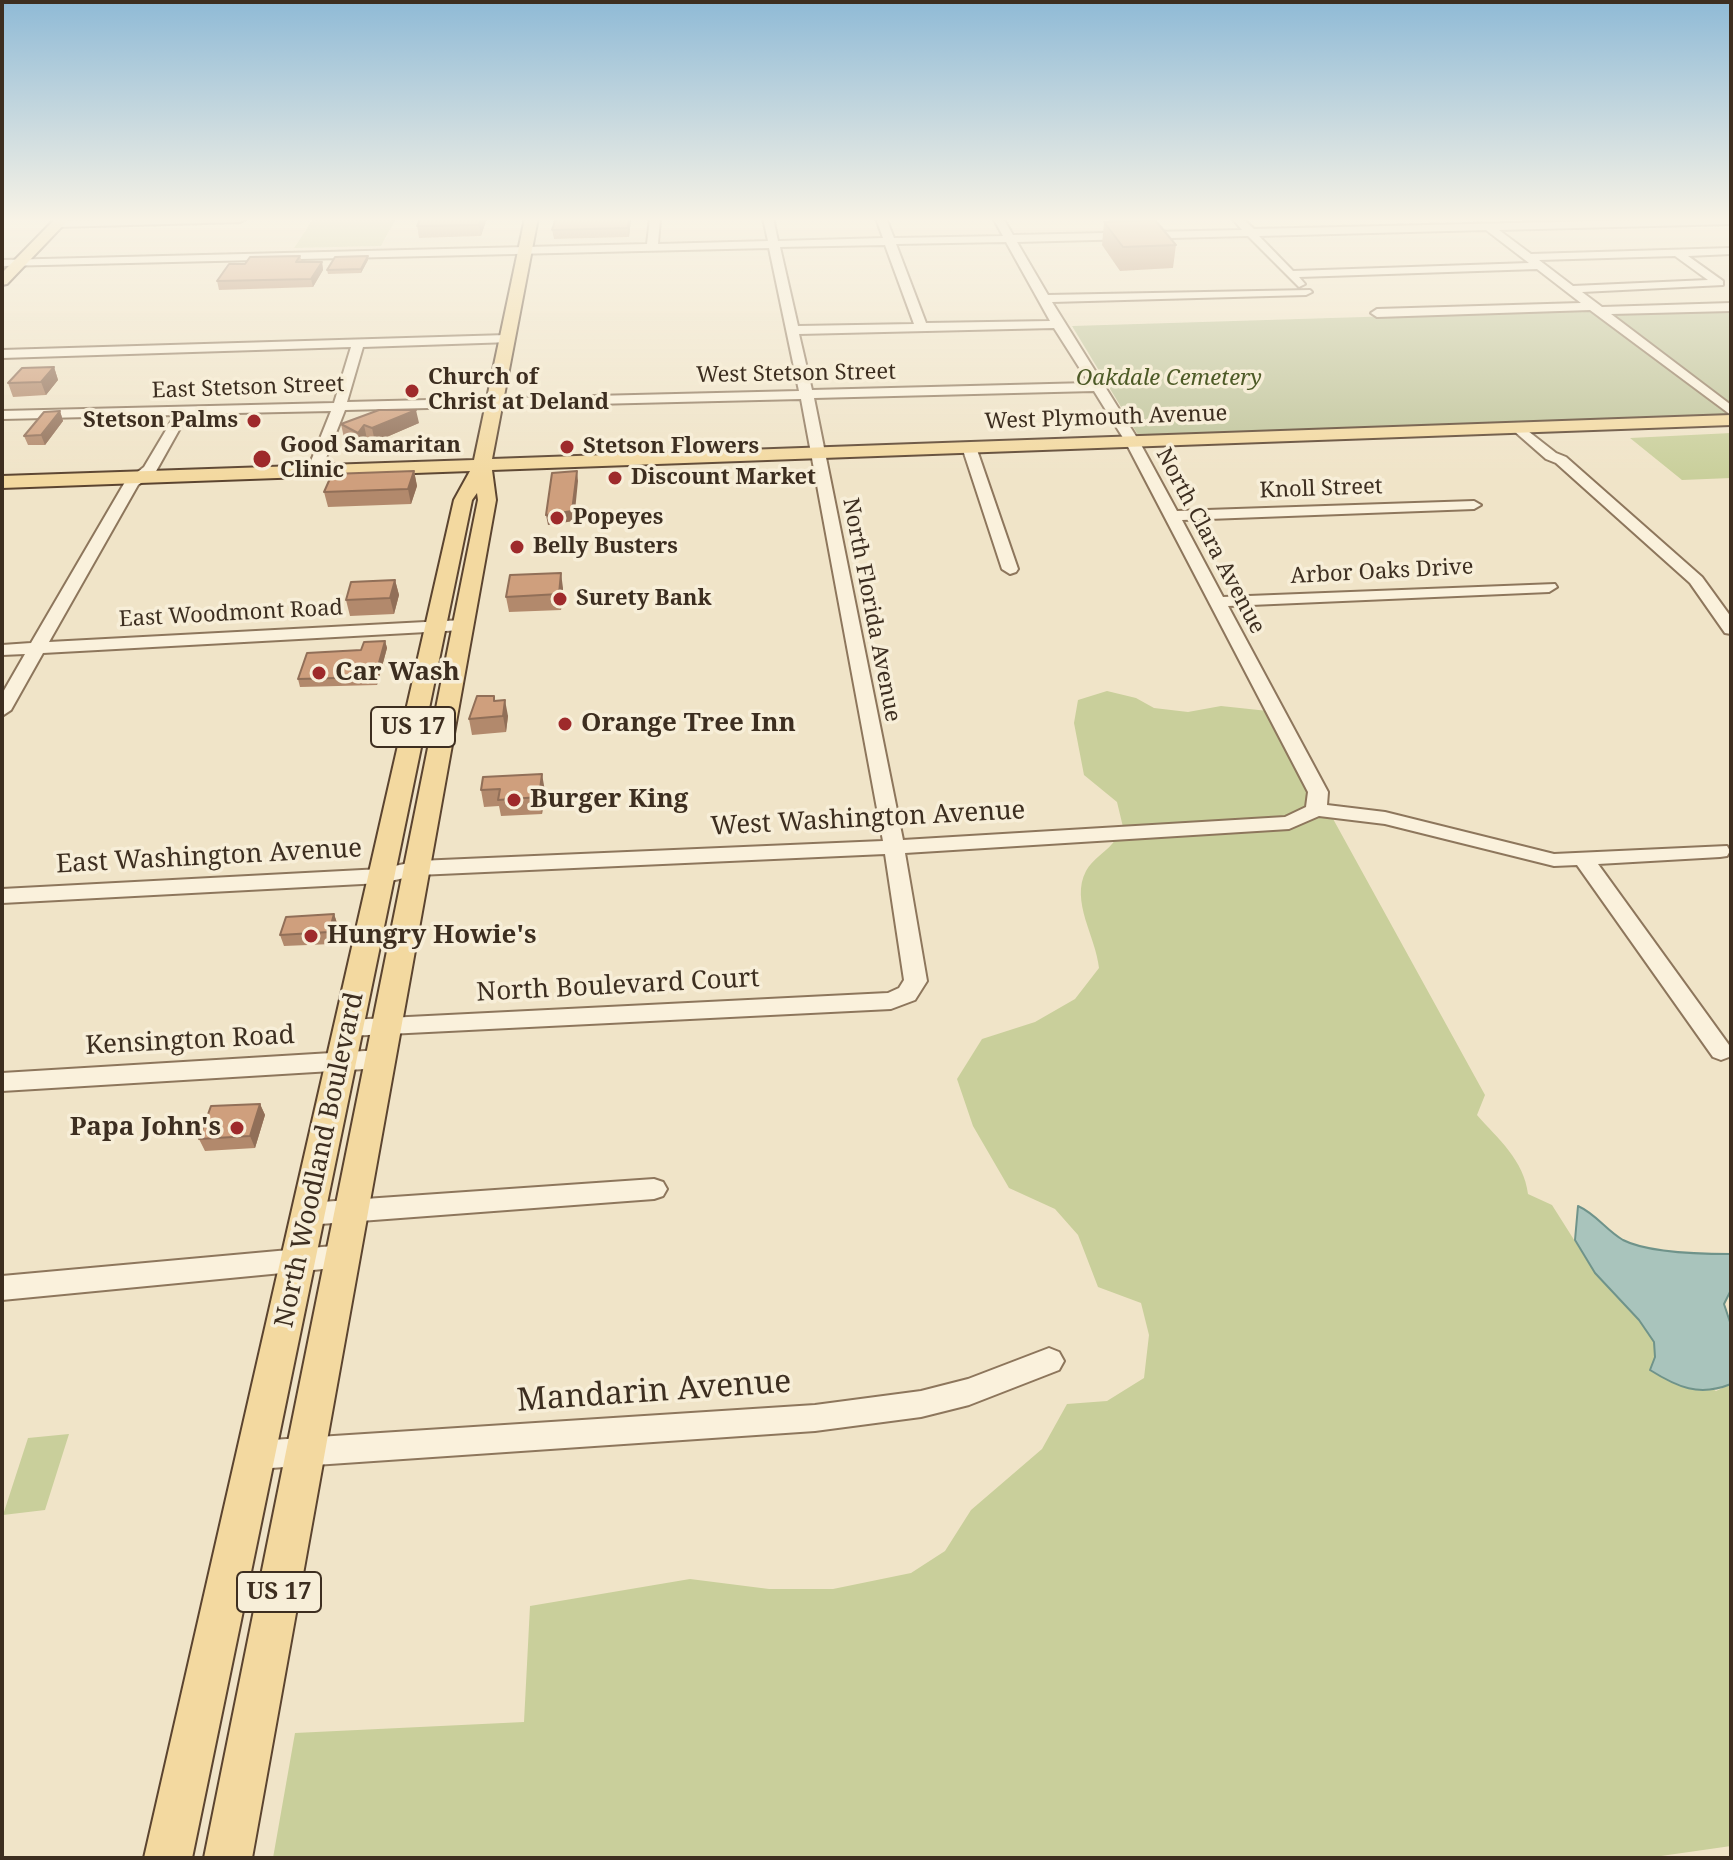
<!DOCTYPE html>
<html>
<head>
<meta charset="utf-8">
<style>
  body { margin:0 }
  #map { position:relative; width:1733px; height:1860px; overflow:hidden; background:#f0e4c8; font-family:"Noto Serif",serif }
  canvas { display:block }
  .frame { position:absolute; inset:0; border:4px solid #3d2e20; pointer-events:none }
</style>
</head>
<body>
<div id="map">
<canvas width="1733" height="1860"></canvas>
<div class="frame"></div>
</div>
<script>
const ctx = document.querySelector('canvas').getContext('2d');
ctx.lineJoin = 'round';
function fillPath(path, color) { ctx.fillStyle = color; ctx.fill(path, 'evenodd'); }
function strokePath(path, color, width, dash) { ctx.strokeStyle = color; ctx.lineWidth = width; ctx.lineCap = dash ? 'butt' : 'round'; ctx.setLineDash(dash || []); ctx.stroke(path); }
function drawText(font, color, halo, rows, align = 'center') {
  ctx.font = font + ' "Noto Serif",serif'; ctx.lineWidth = 7; ctx.setLineDash([]); ctx.textBaseline = 'middle'; ctx.strokeStyle = halo; ctx.fillStyle = color; for (const [text, x, y, turn = 0] of rows) {
    ctx.save(); ctx.translate(x, y); ctx.rotate((+turn || 0) * Math.PI / 180); ctx.textAlign = isNaN(turn) ? turn : align; if (halo) ctx.strokeText(text, 0, 0); ctx.fillText(text, 0, 0); ctx.restore();
  }
}
fillPath(new Path2D(`
  M314 218H396L381 246 294 248Z
  M1731 433V478L1682 480 1630 438Z
  M1107 691 1136 698 1154 708 1188 712 1221 706 1268 711 1310 791 1308 807 1285 818 1123 827 1117 802 1084 775 1074 723 1078 700Z
  M1320 815 1332 817 1485 1095 1477 1115C1498 1139 1524 1160 1528 1194L1552 1205 1595 1273 1639 1320 1654 1342 1655 1357 1716 1391 1731 1384V1846L1647 1858H273L295 1733 524 1722 530 1606 690 1579 769 1589H833L911 1573 945 1551 971 1510 1042 1449 1067 1404 1107 1401 1144 1378 1149 1335 1141 1303 1098 1287 1078 1235 1055 1209 1009 1188 973 1126 957 1079 982 1039 1035 1022 1075 999 1099 968C1096 937 1070 901 1086 871 1092 859 1108 851 1116 839L1292 828Z
  M69 1434 45 1510 3 1515 28 1438Z`), '#c9cf9b');
fillPath(new Path2D(`
  M1731 309V414L1138 435 1072 326 1590 310Z`), '#bfc49a');
const water = new Path2D(`
  M1578 1206C1596 1214 1606 1230 1623 1240 1648 1253 1702 1254 1731 1254V1290L1724 1304 1731 1325V1384C1699 1397 1677 1387 1650 1370L1655 1357 1654 1342 1639 1320 1595 1273 1575 1240Z`);
fillPath(water, '#a9c4bc');
strokePath(water, '#6f938a', 2);
const minor = new Path2D(`
  M178 218 245 219 240 222 57 227 52 224 57 221Z
  M650 218H660L658 244 768 241 763 218H773L778 241 883 238 876 218H886L894 238 1003 236 993 218H1003L1013 235 1242 230 1232 218H1242L1254 229 1731 218V224L1499 230 1531 254 1731 248V254L1688 256 1723 281V285L1582 292 1602 307 1731 303V311L1611 314 1731 405V415L1590 310 1377 317 1371 313 1377 309 1581 303 1537 269 1299 277 1305 284 1299 287 1248 236 1017 242 1048 295 1310 290 1312 292 1306 295 1052 302 1139 441 1177 511 1474 501 1481 505 1474 509 1182 520 1223 597 1555 584 1557 587 1549 592 1228 606 1328 792 1327 805 1385 812 1554 854 1727 846 1730 851 1727 856 1720 857 1598 864 1729 1045V1057L1721 1060 1713 1057 1577 865 1554 866 1385 824 1319 816 1289 829 905 853 927 981 915 1000 891 1009 348 1036 340 1034 336 1028 340 1022 348 1020 888 993 899 988 904 980 885 854 418 875 381 883 2 903V889L381 869 418 861 883 841 801 399 345 410 321 471 314 475 307 471 331 411 188 414 155 473 138 485 49 642 463 620 471 625 463 630 43 653 11 710 2 716V694L25 654 2 655V645L31 643 125 482 144 467 175 415 2 419V411L334 403 351 347 2 358V350L507 335 511 336V342L363 347 347 402 799 391 769 248 2 266V260L647 244ZM1486 230 1529 263 1293 271 1259 236ZM1006 242 1050 321 926 323 896 244ZM885 245 914 324 798 326 780 247ZM1675 256 1708 280 1573 286 1539 260ZM1054 328 1089 383 812 390 799 334ZM1094 391 1125 441 1308 792 1306 807 1285 817 903 840 814 398Z
  M1519 424 1556 453 1566 457 1702 577 1731 617V634L1725 633 1690 583 1556 463 1546 459 1514 431V425Z
  M969 443 976 447 1018 569 1016 572 1010 574 1002 569 962 447Z
  M381 1050 390 1053 393 1059 390 1065 381 1068 2 1091V1073Z
  M654 1179 663 1182 667 1189 663 1196 654 1199 307 1225 298 1222 294 1214 298 1206 307 1203Z
  M344 1245 354 1248 358 1256 354 1264 344 1267 2 1300V1276Z
  M1049 1348 1059 1352 1064 1361 1059 1370 969 1405 921 1417 815 1431 256 1469 245 1465 241 1455 245 1445 256 1441 815 1405 921 1391 968 1379Z`);
const major = new Path2D(`
  M56 218H70L7 284 2 285V273Z
  M525 218H538L492 459 1731 415V425L492 470 496 500 252 1858H204L478 500 477 493 472 500 192 1858H144L454 500 470 471 2 488V476L474 460Z`);
strokePath(minor, '#8d765c', 4);
strokePath(major, '#5b4430', 4);
fillPath(minor, '#faf1dc');
fillPath(major, '#f3d9a0');
fillPath(new Path2D(`
  M487 218 481 236 419 238 417 226Z
  M556 218H631L629 237 554 239 552 230Z
  M1104 222 1176 245 1173 268 1120 271 1102 245Z
  M300 256 302 262H322L323 270 313 287 219 290 217 281 245 264Z
  M368 260 361 273 328 274 327 270Z
  M54 367 58 380 46 395 13 397 8 383Z
  M60 411 63 421 45 445H28L24 436Z
  M419 423 375 442 367 439 361 447 344 438 341 424Z
  M414 471 417 486 411 504 328 507 324 492Z
  M395 580 399 595 394 614 350 616 346 600Z
  M563 588 561 610 509 612 506 597Z
  M385 641 387 648 377 685 300 687 298 679Z
  M495 701 508 716 506 732 472 735 469 719Z
  M483 777 545 791 542 814 501 816 499 806 484 807 481 790Z
  M334 914 338 926 332 944 284 946 280 935Z
  M260 1104 265 1115 255 1148 205 1151 199 1139Z`), '#b2896c');
fillPath(new Path2D(`
  M482 218H487L481 236 479 225Z
  M629 218H631L629 237 628 228Z
  M368 256V260L361 273V269Z
  M322 262 323 270 313 287 311 279Z
  M54 367 58 380 46 395 41 382Z
  M416 410 419 423 375 442 372 428Z
  M60 411 63 421 45 445 41 435Z
  M364 425 367 439 361 447 358 433Z
  M414 471 417 486 411 504 408 489Z
  M577 471 578 481 574 521 548 525 546 515Z
  M561 573 563 588 561 610 559 594Z
  M395 580 399 595 394 614 390 598Z
  M385 641 387 648 377 685 375 677Z
  M505 700 508 716 506 732 503 716Z
  M542 774 545 791 542 814 539 797Z
  M334 914 338 926 332 944 329 932Z
  M260 1104 265 1115 255 1148 250 1136Z`), '#916f58');
const building = new Path2D(`
  M421 218H482L479 225 417 226Z
  M556 218H629L628 228 552 230Z
  M1155 220 1176 245 1123 247 1104 222Z
  M300 256 296 262H322L311 279 217 281 229 264H245L250 257Z
  M368 256 361 269 327 270 335 257Z
  M54 367 41 382 8 383 22 368Z
  M379 410H416L372 428 364 425 358 433 341 424Z
  M60 411 41 435 24 436 44 412Z
  M414 471 408 489 324 492 332 474Z
  M577 471 572 511 546 515 552 473Z
  M561 573 559 594 506 597 510 575Z
  M395 580 390 598 346 600 351 582Z
  M385 641 375 677 298 679 307 653 361 650 364 642Z
  M477 696H494V701L505 700 503 716 469 719Z
  M542 774 539 797 498 800 500 789 481 790 483 777Z
  M334 914 329 932 280 935 286 917Z
  M260 1104 250 1136 199 1139 211 1106Z`);
fillPath(building, '#cf9f7d');
strokePath(building, '#916f58', 2);
const sky = ctx.createLinearGradient(0, 0, 0, 478);
sky.addColorStop(0, '#8fbad6');
sky.addColorStop(0.46, '#f8f3e6');
sky.addColorStop(1, '#f8f3e600');
ctx.fillStyle = sky;
ctx.fillRect(0, 0, 1733, 478);
for (const [x, y, r, color] of [
  [412,391,8,"#9e2a2b"],
  [254,421,8,"#9e2a2b"],
  [567,447,8,"#9e2a2b"],
  [262,459,10,"#9e2a2b"],
  [615,478,8,"#9e2a2b"],
  [557,518,8,"#9e2a2b"],
  [517,547,8,"#9e2a2b"],
  [560,599,8,"#9e2a2b"],
  [319,673,8,"#9e2a2b"],
  [565,724,8,"#9e2a2b"],
  [514,800,8,"#9e2a2b"],
  [311,936,8,"#9e2a2b"],
  [237,1128,8,"#9e2a2b"]
]) { const dot = new Path2D(); dot.arc(x, y, r, 0, 2 * Math.PI); ctx.fillStyle = color; ctx.fill(dot); strokePath(dot, '#f7eed8', 3); }
drawText('22px', '#3d2e20', '#f7eed8', [
  ["West Stetson Street",796,374,-1],
  ["East Stetson Street",248,388,-2],
  ["West Plymouth Avenue",1106,418,-2],
  ["Knoll Street",1321,489,-2],
  ["North Clara Avenue",1210,541,62],
  ["Arbor Oaks Drive",1382,572,-3],
  ["North Florida Avenue",871,610,79],
  ["East Woodmont Road",231,614,-3]
]);
drawText('bold 22px', '#3d2e20', '#f7eed8', [
  ["Church of",428,378],
  ["Christ at Deland",428,403],
  ["Stetson Palms",238,421,"right"],
  ["Good Samaritan",280,446],
  ["Clinic",280,471],
  ["Stetson Flowers",583,447],
  ["Discount Market",631,478],
  ["Popeyes",573,518],
  ["Belly Busters",533,547],
  ["Surety Bank",576,599]
], 'left');
drawText('italic 22px', '#4d5a26', '#f7eed8', [
  ["Oakdale Cemetery",1169,379]
]);
for (const [x, y, w] of [
  [413,727,84],
  [279,1592,84]
]) { const box = new Path2D(); box.roundRect(x - w / 2, y - 20, w, 40, 6); ctx.fillStyle = '#f7eed8'; ctx.fill(box); strokePath(box, '#3d2e20', 2); }
drawText('bold 24px', '#3d2e20', null, [
  ["US 17",413,727],
  ["US 17",279,1592]
]);
drawText('bold 26px', '#3d2e20', '#f7eed8', [
  ["Car Wash",335,673],
  ["Orange Tree Inn",581,724],
  ["Burger King",530,800],
  ["Hungry Howie's",327,936],
  ["Papa John's",221,1128,"right"]
], 'left');
drawText('26px', '#3d2e20', '#f7eed8', [
  ["West Washington Avenue",868,819,-3],
  ["East Washington Avenue",209,857,-3],
  ["North Boulevard Court",618,986,-3],
  ["Kensington Road",190,1041,-3],
  ["North Woodland Boulevard",320,1160,-78]
]);
drawText('32px', '#3d2e20', '#f7eed8', [
  ["Mandarin Avenue",654,1392,-4]
]);
</script>
</body>
</html>
